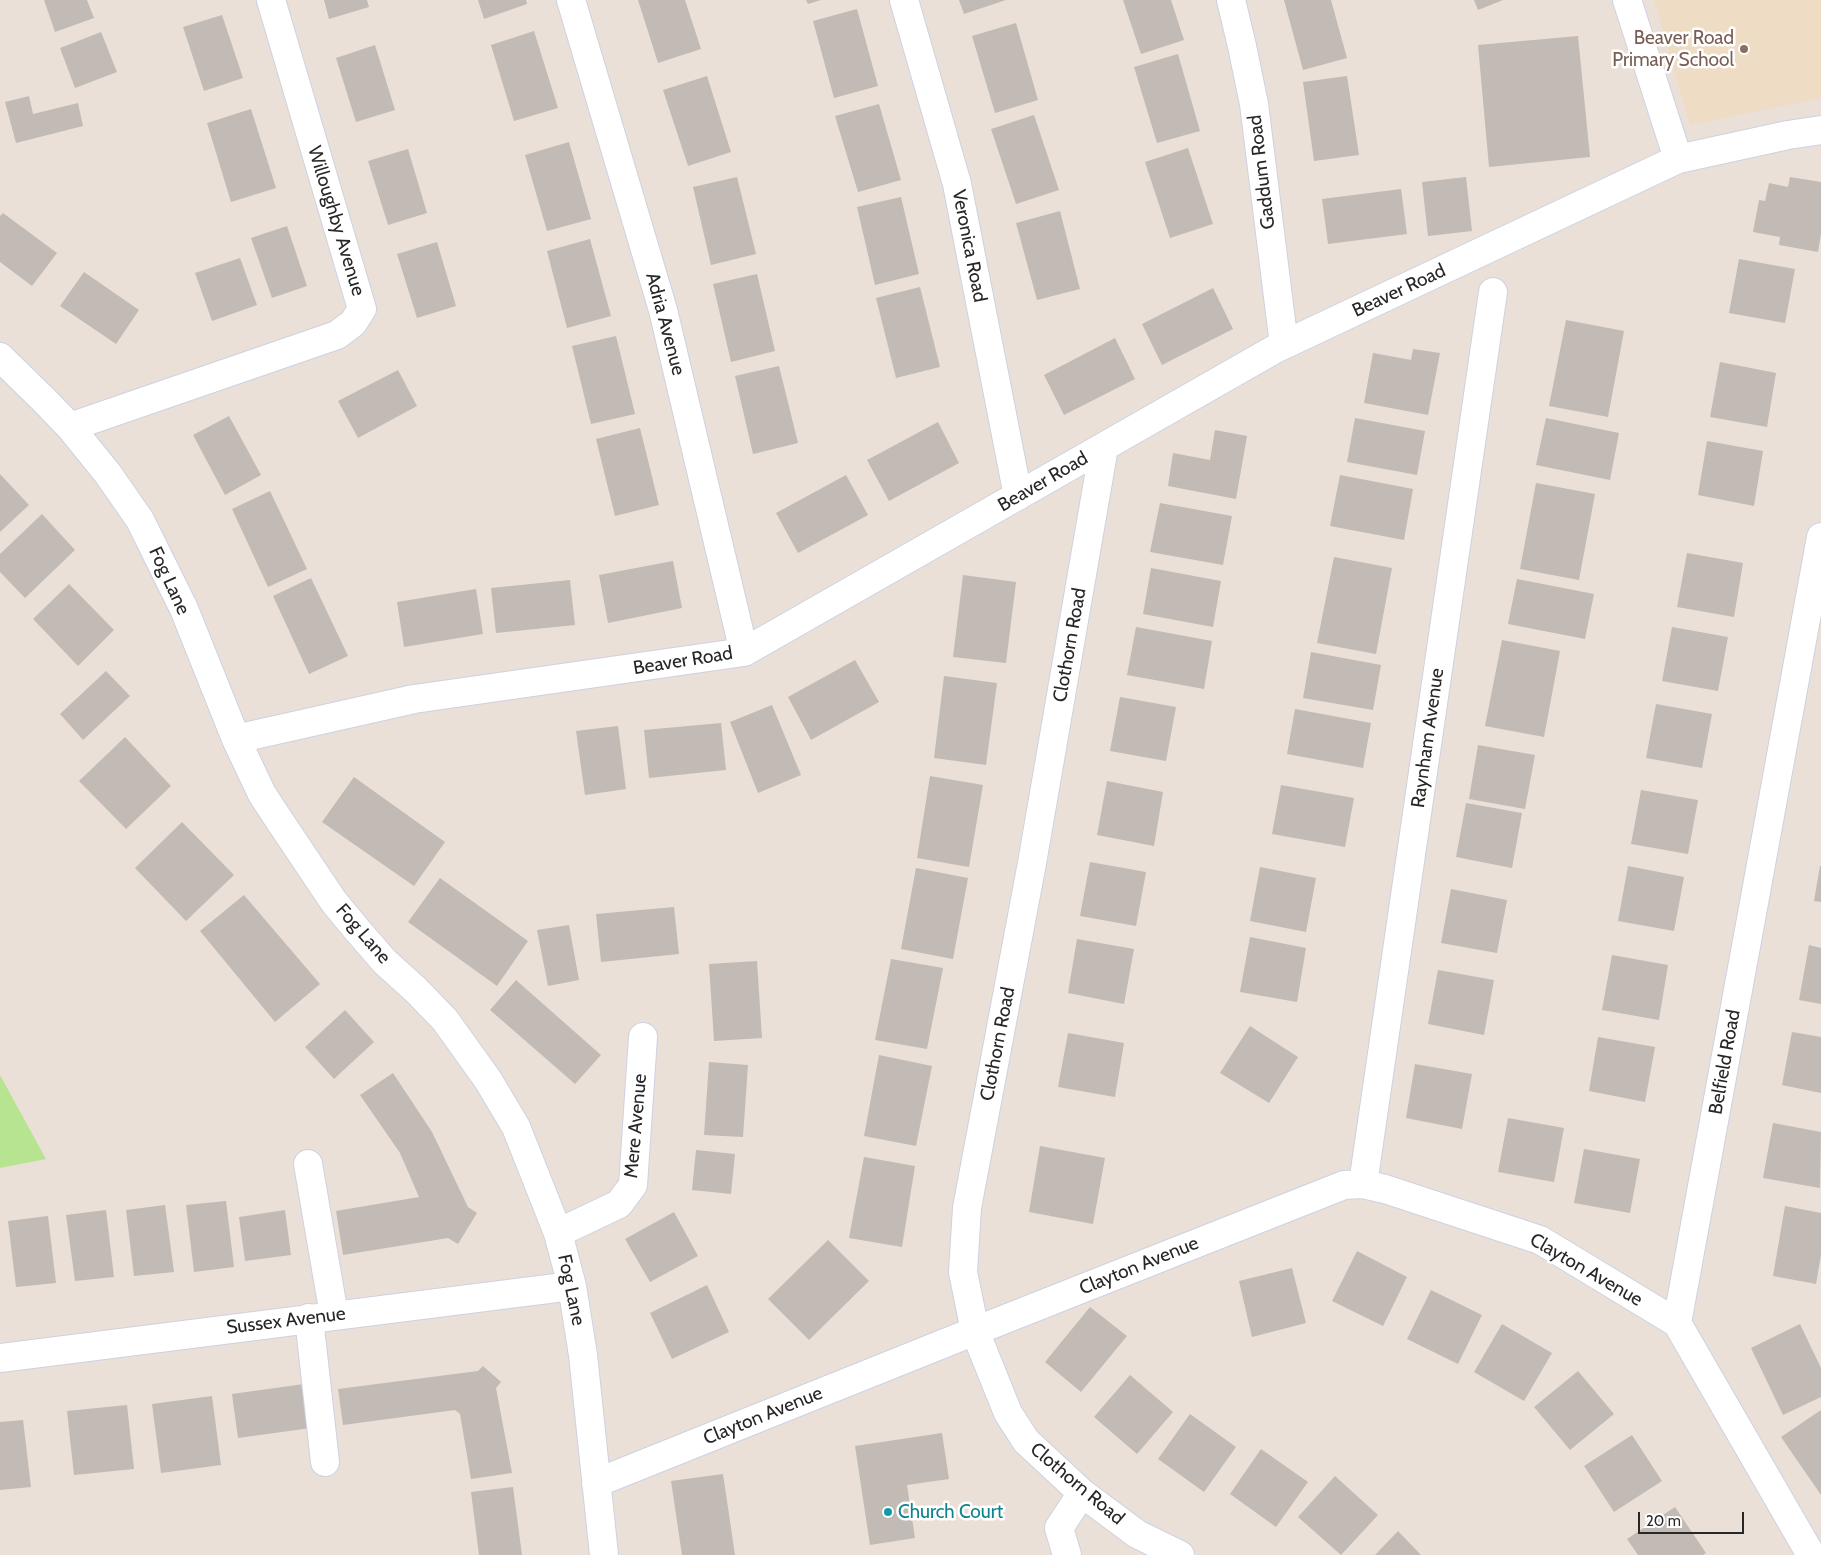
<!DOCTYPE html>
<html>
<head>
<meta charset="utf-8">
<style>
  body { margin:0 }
  #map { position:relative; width:1821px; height:1555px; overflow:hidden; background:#eae0d7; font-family:Cabin,sans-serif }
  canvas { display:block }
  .scale { position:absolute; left:1638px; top:1512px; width:106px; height:22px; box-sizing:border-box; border:2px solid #272727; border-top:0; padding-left:6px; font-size:15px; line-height:18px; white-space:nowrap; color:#272727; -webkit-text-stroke:4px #fff; paint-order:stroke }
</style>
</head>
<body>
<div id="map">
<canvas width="1821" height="1555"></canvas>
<div class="scale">20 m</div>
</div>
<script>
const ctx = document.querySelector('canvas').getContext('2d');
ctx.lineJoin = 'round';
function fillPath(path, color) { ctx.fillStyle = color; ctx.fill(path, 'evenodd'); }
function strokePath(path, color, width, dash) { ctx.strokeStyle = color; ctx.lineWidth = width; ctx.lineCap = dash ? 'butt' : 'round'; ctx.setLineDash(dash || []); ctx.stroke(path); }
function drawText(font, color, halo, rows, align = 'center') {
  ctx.font = font + ' Cabin,sans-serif'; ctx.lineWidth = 5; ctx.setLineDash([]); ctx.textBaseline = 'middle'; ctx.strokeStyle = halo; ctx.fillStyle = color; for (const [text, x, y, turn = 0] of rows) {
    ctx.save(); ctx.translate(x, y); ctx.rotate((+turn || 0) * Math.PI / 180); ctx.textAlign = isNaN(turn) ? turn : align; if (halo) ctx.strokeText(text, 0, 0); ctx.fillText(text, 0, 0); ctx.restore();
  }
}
fillPath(new Path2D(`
  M1654 0H1821V98L1690 125Z`), '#eedcc5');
fillPath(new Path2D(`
  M0 1075 46 1159 0 1168Z`), '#b6e490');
fillPath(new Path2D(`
  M44 0H87L94 18 55 32Z
  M324 0H367L369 7 329 19Z
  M478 0H526L527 4 484 19Z
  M638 0H685L701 49 658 63Z
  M806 0H821L808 4Z
  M959 0H1006L964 14Z
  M1123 0H1171L1184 40 1141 54Z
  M1284 0H1331L1347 58 1303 70Z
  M1474 0H1503L1478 10Z
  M857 9 878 86 834 98 813 21Z
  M222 15 243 78 204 91 183 27Z
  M1016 23 1038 100 995 113 972 36Z
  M534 31 558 108 514 121 491 45Z
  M101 32 117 72 75 88 60 48Z
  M1578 36 1590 157 1489 167 1478 45Z
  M375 45 395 110 356 122 336 58Z
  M1178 54 1200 131 1157 143 1134 67Z
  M707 76 731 152 688 166 663 90Z
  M1347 76 1359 155 1314 161 1303 82Z
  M29 96 33 114 78 103 83 126 16 143 5 102Z
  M879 104 901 180 858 192 835 116Z
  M251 109 276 188 231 202 207 123Z
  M1034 115 1059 190 1016 204 991 129Z
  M569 142 591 219 547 231 525 155Z
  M1188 148 1213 224 1170 238 1145 162Z
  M408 149 427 213 388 225 368 161Z
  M737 177 756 254 711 265 693 187Z
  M1466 177 1472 231 1428 236 1422 182Z
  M1790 177 1821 182V234L1818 252 1779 245 1780 237 1753 232 1759 200 1765 201 1769 183 1788 187Z
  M1401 189 1407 234 1328 244 1322 199Z
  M901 197 919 274 875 285 857 207Z
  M1060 211 1080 289 1037 300 1016 223Z
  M3 213 57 253 32 286 0 262V216Z
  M287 226 307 286 272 298 251 238Z
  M590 239 611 316 567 328 547 251Z
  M437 242 456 306 417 318 397 254Z
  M240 258 257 305 212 321 195 273Z
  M1739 259 1795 269 1785 323 1729 313Z
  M84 272 139 310 116 344 60 306Z
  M757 274 775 351 731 362 713 284Z
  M920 287 940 367 896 378 876 298Z
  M1213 288 1233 329 1162 365 1142 324Z
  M1566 320 1624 331 1608 417 1549 406Z
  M616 336 635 414 591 424 572 346Z
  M1115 338 1135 379 1064 415 1044 375Z
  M1413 349 1440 353 1428 415 1364 403 1373 353 1411 360Z
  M1720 362 1776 373 1767 427 1710 417Z
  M779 366 798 443 753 454 735 376Z
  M398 370 417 406 358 438 338 401Z
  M229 416 261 475 225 495 193 435Z
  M1355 418 1425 431 1417 475 1347 462Z
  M1546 418 1619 433 1610 480 1536 465Z
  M938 422 959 463 889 501 867 460Z
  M640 428 659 505 615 516 596 439Z
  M1215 430 1247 436 1236 499 1168 486 1173 453 1210 460Z
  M1707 441 1763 451 1754 506 1698 495Z
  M0 474 29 505 0 532Z
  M846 475 868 515 798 553 776 513Z
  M1340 475 1413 489 1404 540 1330 526Z
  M1536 483 1595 494 1579 580 1520 569Z
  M270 491 307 569 268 587 232 509Z
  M1160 503 1232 516 1223 565 1150 552Z
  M42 514 75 550 25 598 0 572V554Z
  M1687 553 1743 563 1734 617 1677 607Z
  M1334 557 1392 568 1376 654 1317 643Z
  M673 561 682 608 608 623 599 575Z
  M1151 568 1221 581 1213 627 1143 614Z
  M963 575 1016 582 1006 663 953 657Z
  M311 578 348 656 309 674 273 596Z
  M1517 579 1594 594 1585 639 1508 624Z
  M570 580 575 625 496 633 491 588Z
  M69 584 114 630 78 666 33 619Z
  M476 589 483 634 404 647 397 602Z
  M1136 627 1212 641 1204 689 1127 675Z
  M1672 627 1728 637 1718 691 1662 681Z
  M1502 640 1560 651 1544 737 1485 726Z
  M1311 652 1381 665 1373 710 1303 698Z
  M855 660 879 702 811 740 788 697Z
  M106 671 130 696 83 740 60 714Z
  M944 676 997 683 986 765 934 758Z
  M1120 697 1176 707 1166 761 1110 751Z
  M1656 704 1712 714 1702 768 1646 758Z
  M772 705 801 775 758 793 730 722Z
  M1295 709 1371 723 1363 768 1287 754Z
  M721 723 726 770 649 778 644 730Z
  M618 726 626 789 585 795 576 731Z
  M125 737 171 786 126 829 79 781Z
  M1478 745 1535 755 1525 809 1469 799Z
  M930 776 983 785 969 867 917 858Z
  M354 777 445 842 414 886 322 822Z
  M1107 781 1163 792 1154 846 1097 835Z
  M1281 785 1354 798 1345 847 1272 834Z
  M1641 790 1698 800 1688 854 1631 844Z
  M1466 803 1522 813 1512 868 1456 857Z
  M182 822 234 875 186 921 135 868Z
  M1090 862 1146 872 1136 926 1080 916Z
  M1628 866 1684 877 1674 931 1618 921Z
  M1820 866H1821V902L1814 901Z
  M1260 867 1316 878 1306 932 1250 921Z
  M916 868 968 878 953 959 901 949Z
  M440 878 528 941 497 986 408 922Z
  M1451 889 1507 900 1497 953 1441 943Z
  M244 895 320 984 275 1022 200 931Z
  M674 907 679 954 601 962 596 914Z
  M569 925 579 980 548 986 537 930Z
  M1250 937 1306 948 1297 1002 1240 992Z
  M1077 939 1134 949 1124 1004 1068 993Z
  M1809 945 1821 948V1004L1799 1000Z
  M1612 955 1668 965 1659 1020 1602 1010Z
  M891 959 943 968 927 1049 875 1040Z
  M757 961 762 1038 714 1041 709 964Z
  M1438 970 1494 980 1484 1035 1428 1024Z
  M516 980 601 1055 575 1084 490 1010Z
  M345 1010 374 1042 334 1079 305 1047Z
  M1250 1026 1298 1057 1269 1103 1220 1073Z
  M1792 1032 1821 1037V1093L1782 1085Z
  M1068 1033 1124 1043 1115 1097 1058 1087Z
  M1598 1037 1655 1047 1645 1102 1589 1091Z
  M879 1055 932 1066 916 1146 864 1136Z
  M709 1062 748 1065 743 1137 704 1135Z
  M1415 1064 1472 1074 1462 1129 1406 1118Z
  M393 1073 432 1132 468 1207 477 1213 458 1244 448 1238 343 1255 336 1211 419 1197 400 1153 360 1095Z
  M1508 1118 1564 1128 1554 1182 1498 1172Z
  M1773 1123 1821 1132 1820 1188 1763 1178Z
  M1040 1146 1105 1158 1093 1224 1029 1212Z
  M1584 1149 1640 1159 1630 1213 1574 1203Z
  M696 1150 735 1154 731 1194 692 1190Z
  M864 1157 915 1166 902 1247 849 1238Z
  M226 1201 234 1267 194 1272 186 1205Z
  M165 1205 174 1272 134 1276 126 1210Z
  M1785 1206 1821 1213V1255L1816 1284 1773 1276Z
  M106 1210 114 1277 75 1281 66 1215Z
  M285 1210 291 1255 245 1261 239 1217Z
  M674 1212 698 1256 650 1282 625 1239Z
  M48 1216 56 1283 16 1287 8 1221Z
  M828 1240 869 1281 809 1340 768 1299Z
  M1357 1251 1407 1277 1383 1326 1332 1301Z
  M1292 1268 1306 1323 1252 1337 1239 1281Z
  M707 1285 729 1332 672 1359 650 1313Z
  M1431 1290 1482 1315 1458 1364 1407 1339Z
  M1090 1307 1127 1336 1081 1392 1045 1362Z
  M1502 1324 1552 1353 1524 1401 1474 1372Z
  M1800 1324 1821 1368V1397L1783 1415 1751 1348Z
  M483 1366 501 1382 496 1388 512 1473 471 1479 460 1414 455 1410 343 1425 338 1389 478 1371Z
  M1578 1371 1614 1414 1570 1450 1534 1407Z
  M1130 1375 1173 1412 1137 1454 1094 1417Z
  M304 1384 311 1428 238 1438 232 1394Z
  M212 1396 221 1465 161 1473 152 1404Z
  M127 1405 134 1469 74 1475 67 1411Z
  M1821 1410V1495L1781 1437Z
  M1190 1414 1236 1447 1204 1492 1158 1459Z
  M23 1420 31 1487 0 1490V1422Z
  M942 1433 949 1479 907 1485 915 1538 870 1545 855 1446Z
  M1632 1435 1662 1481 1614 1512 1584 1466Z
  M1261 1449 1308 1482 1276 1527 1230 1494Z
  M723 1474 735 1555H682L671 1481Z
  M1335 1476 1378 1515 1341 1555 1298 1517Z
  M513 1487 522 1555H479L471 1492Z
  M1675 1507 1706 1553 1703 1555H1638L1627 1539Z
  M1398 1531 1421 1555H1375Z`), '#c2bab4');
const minor = new Path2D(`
  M571 0 663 310 744 652
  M904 0 957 184 1018 496
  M1231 0 1242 46 1254 104 1284 345
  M1627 0 1678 159
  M0 357 45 401 70 427 108 474 140 520 184 609 236 739 262 794 279 820 334 902 358 931 385 962 416 990 445 1020 488 1080 516 1127 558 1233 572 1286 583 1355 604 1555
  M70 427 337 335 353 323 362 309 271 0
  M1104 447 1032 863 967 1208 963 1272 975 1331 1008 1413 1026 1441 1082 1493 1137 1534 1180 1555
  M236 739 414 699 744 652 1275 349 1678 159 1788 135 1821 130
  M308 1164 334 1315
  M1363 1184 1493 292
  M558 1233 619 1204 633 1185 643 1037
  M309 1318 325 1462
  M0 1358 572 1286
  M596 1483 975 1331 1344 1185 1363 1184 1385 1189 1540 1240 1677 1323
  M1067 1555 1059 1528 1082 1493
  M1811 1555 1677 1323 1821 537`);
strokePath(minor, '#ccd2e1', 30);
strokePath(minor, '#fff', 28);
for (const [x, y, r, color] of [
  [1744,49,5,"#8d6e63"],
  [888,1512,5,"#0f9aa8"]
]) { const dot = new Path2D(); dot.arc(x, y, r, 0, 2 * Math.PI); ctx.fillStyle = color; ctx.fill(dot); strokePath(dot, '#fff', 2); }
drawText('19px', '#785e54', '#fff', [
  ["Beaver Road",1734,38],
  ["Primary School",1734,60]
], 'right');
drawText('19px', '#272727', '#fff', [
  ["Gaddum Road",1262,172,-97],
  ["Willoughby Avenue",336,221,73],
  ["Veronica Road",969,246,79],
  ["Beaver Road",1399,291,-25],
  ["Adria Avenue",665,324,75],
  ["Beaver Road",1043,482,-30],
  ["Fog Lane",169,581,65],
  ["Clothorn Road",1070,645,-80],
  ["Beaver Road",683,661,-9],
  ["Raynham Avenue",1428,738,-82],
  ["Fog Lane",363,934,49],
  ["Clothorn Road",998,1044,-79],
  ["Belfield Road",1725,1062,-80],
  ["Mere Avenue",636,1126,-85],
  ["Clayton Avenue",1139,1266,-22],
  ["Clayton Avenue",1586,1270,30],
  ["Fog Lane",571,1290,78],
  ["Sussex Avenue",286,1321,-7],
  ["Clayton Avenue",763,1416,-22],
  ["Clothorn Road",1077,1484,40]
]);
drawText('19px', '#0d838f', '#fff', [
  ["Church Court",898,1512]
], 'left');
</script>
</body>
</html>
